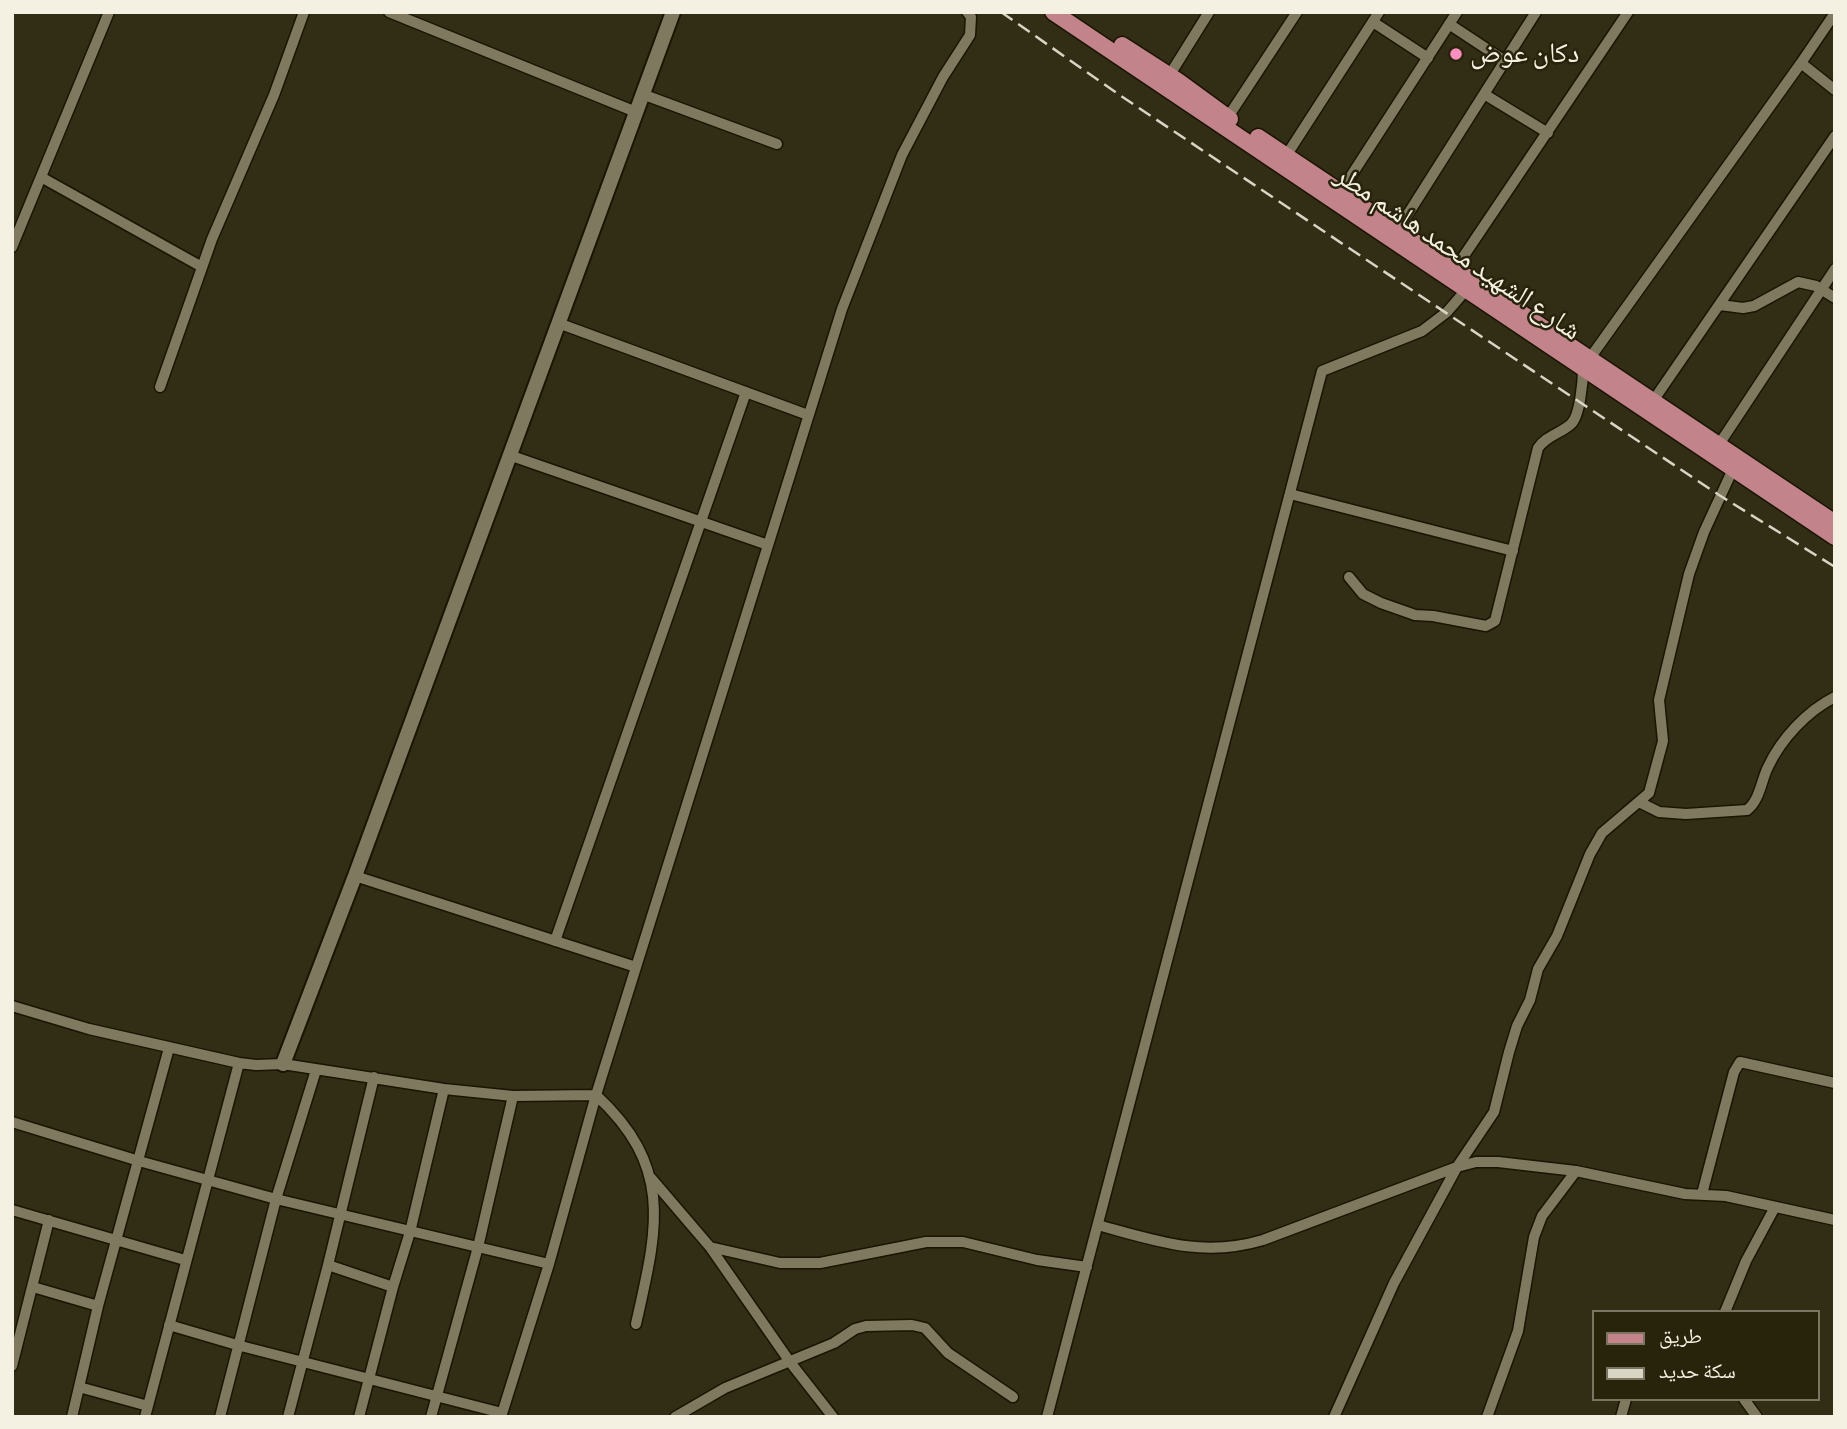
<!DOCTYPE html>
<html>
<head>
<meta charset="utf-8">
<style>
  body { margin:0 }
  #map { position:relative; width:1847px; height:1429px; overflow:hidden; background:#322d15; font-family:"Alegreya Sans","Noto Naskh Arabic",sans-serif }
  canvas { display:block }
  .frame { position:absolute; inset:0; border:14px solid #f4f1e2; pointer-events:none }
  .legend { position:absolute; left:1592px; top:1310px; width:228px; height:91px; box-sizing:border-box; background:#28230b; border:2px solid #7a7561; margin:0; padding:9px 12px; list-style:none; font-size:21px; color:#f4f1e2 }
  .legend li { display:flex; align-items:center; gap:14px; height:35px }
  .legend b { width:35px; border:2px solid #7a7561 }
</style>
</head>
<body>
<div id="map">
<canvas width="1847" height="1429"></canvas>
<div class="frame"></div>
<ul class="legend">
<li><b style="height:9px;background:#c2838a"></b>طريق</li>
<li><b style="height:9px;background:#d8d5c4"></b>سكة حديد</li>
</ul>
</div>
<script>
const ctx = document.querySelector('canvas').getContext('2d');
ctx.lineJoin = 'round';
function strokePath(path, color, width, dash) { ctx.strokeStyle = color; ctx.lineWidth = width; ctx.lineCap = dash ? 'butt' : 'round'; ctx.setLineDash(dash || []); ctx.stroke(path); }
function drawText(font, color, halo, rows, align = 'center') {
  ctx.font = font + ' "Alegreya Sans","Noto Naskh Arabic",sans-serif'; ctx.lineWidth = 5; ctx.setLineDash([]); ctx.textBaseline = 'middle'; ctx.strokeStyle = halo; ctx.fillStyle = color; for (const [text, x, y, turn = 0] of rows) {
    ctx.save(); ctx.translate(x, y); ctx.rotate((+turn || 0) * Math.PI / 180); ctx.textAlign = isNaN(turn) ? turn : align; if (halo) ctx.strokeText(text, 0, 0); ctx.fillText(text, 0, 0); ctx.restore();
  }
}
const street = new Path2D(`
  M389 12 636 112
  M1373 22 1428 58
  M1449 24 1505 61
  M1801 63 1835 90
  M1169 76 1209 12
  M642 94 777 144
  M1484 94 1548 133
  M1228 117 1297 12
  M1286 156 1379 12
  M41 177 202 267
  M1340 193 1457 12
  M1396 233 1536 12
  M12 247 109 12
  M1455 269 1628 12
  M1720 305 1743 308 1754 306 1798 282 1816 286 1835 298
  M558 323 808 415
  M1590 358 1801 63 1835 13
  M160 387 212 239 274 95 304 12
  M1653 401 1835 136
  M1718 446 1835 269
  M509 455 768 545
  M1290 494 1513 551
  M1349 577 1363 594 1381 603 1415 615 1433 616 1486 626 1495 621 1538 448C1547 435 1560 434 1571 424 1580 416 1583 381 1583 368
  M1639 802 1659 812 1686 814 1747 810C1760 800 1761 781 1768 767 1781 739 1807 711 1835 697
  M355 876 636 967
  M555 941 746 392
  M12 1006 89 1029 239 1063 256 1065 283 1064 444 1089 513 1096 596 1095C675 1168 657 1230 636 1324
  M12 1122 139 1161 276 1199 549 1264
  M651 1178 710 1247 790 1362 833 1417
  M1702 1194 1734 1072 1740 1062 1835 1083
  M12 1210 185 1260
  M1098 1225C1156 1241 1203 1258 1263 1240L1457 1167 1476 1162H1498L1576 1171 1685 1194 1726 1196 1835 1220
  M710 1247 780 1263H820L926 1242H963L1037 1260 1087 1267
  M328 1265 393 1287
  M33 1287 98 1306
  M1725 1312 1746 1261 1775 1207
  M169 1325 237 1345 502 1413
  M12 1366 49 1220
  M79 1387 148 1406
  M1744 1399 1757 1417
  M72 1417 98 1306 169 1048
  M145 1417 239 1063
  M220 1417 276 1199 316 1070
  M288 1417 328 1265 374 1077
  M359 1417 393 1287 410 1232 444 1089
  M431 1417 478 1247 513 1096
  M501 1417 549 1264 596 1095 842 309 902 155 943 77 970 35 971 17 967 12
  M675 1417 725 1388 834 1343 855 1329 866 1326 912 1325 925 1328 948 1353 1013 1397
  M1047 1417 1322 371 1422 331 1447 312 1466 290
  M1334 1417 1394 1283 1457 1167 1494 1112 1509 1052 1517 1026 1530 1000 1538 969 1557 936 1590 854 1602 833 1649 793 1663 741 1659 700 1689 574 1704 532 1733 469
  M1487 1417 1518 1331 1534 1237 1542 1216 1576 1171
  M1621 1417 1626 1399`);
const secondary = new Path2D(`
  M283 1064 355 876 673 12`);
const primary = new Path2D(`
  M1053 12 1835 537
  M1122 45 1178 81 1230 119
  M1258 137 1835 523`);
strokePath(street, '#1a1501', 13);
strokePath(secondary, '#1a1501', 18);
strokePath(primary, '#1a1501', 19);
strokePath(street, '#7f7a5f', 10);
strokePath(secondary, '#7f7a5f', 14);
strokePath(primary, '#c2838a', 16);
strokePath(new Path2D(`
  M1001 12 1121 96 1719 495 1835 567`), '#d8d5c4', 2.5, [14, 7]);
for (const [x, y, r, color] of [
  [1456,54,7,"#fd8ec0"]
]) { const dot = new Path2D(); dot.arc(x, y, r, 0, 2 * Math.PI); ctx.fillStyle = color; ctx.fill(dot); strokePath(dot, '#28230b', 2.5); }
drawText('28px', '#f4f1e2', '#28230b', [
  ["دكان عوض",1470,54]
], 'left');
drawText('28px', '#f4f1e2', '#28230b', [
  ["شارع الشهيد محمد هاشم مطر",1458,253,34]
]);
</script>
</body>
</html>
